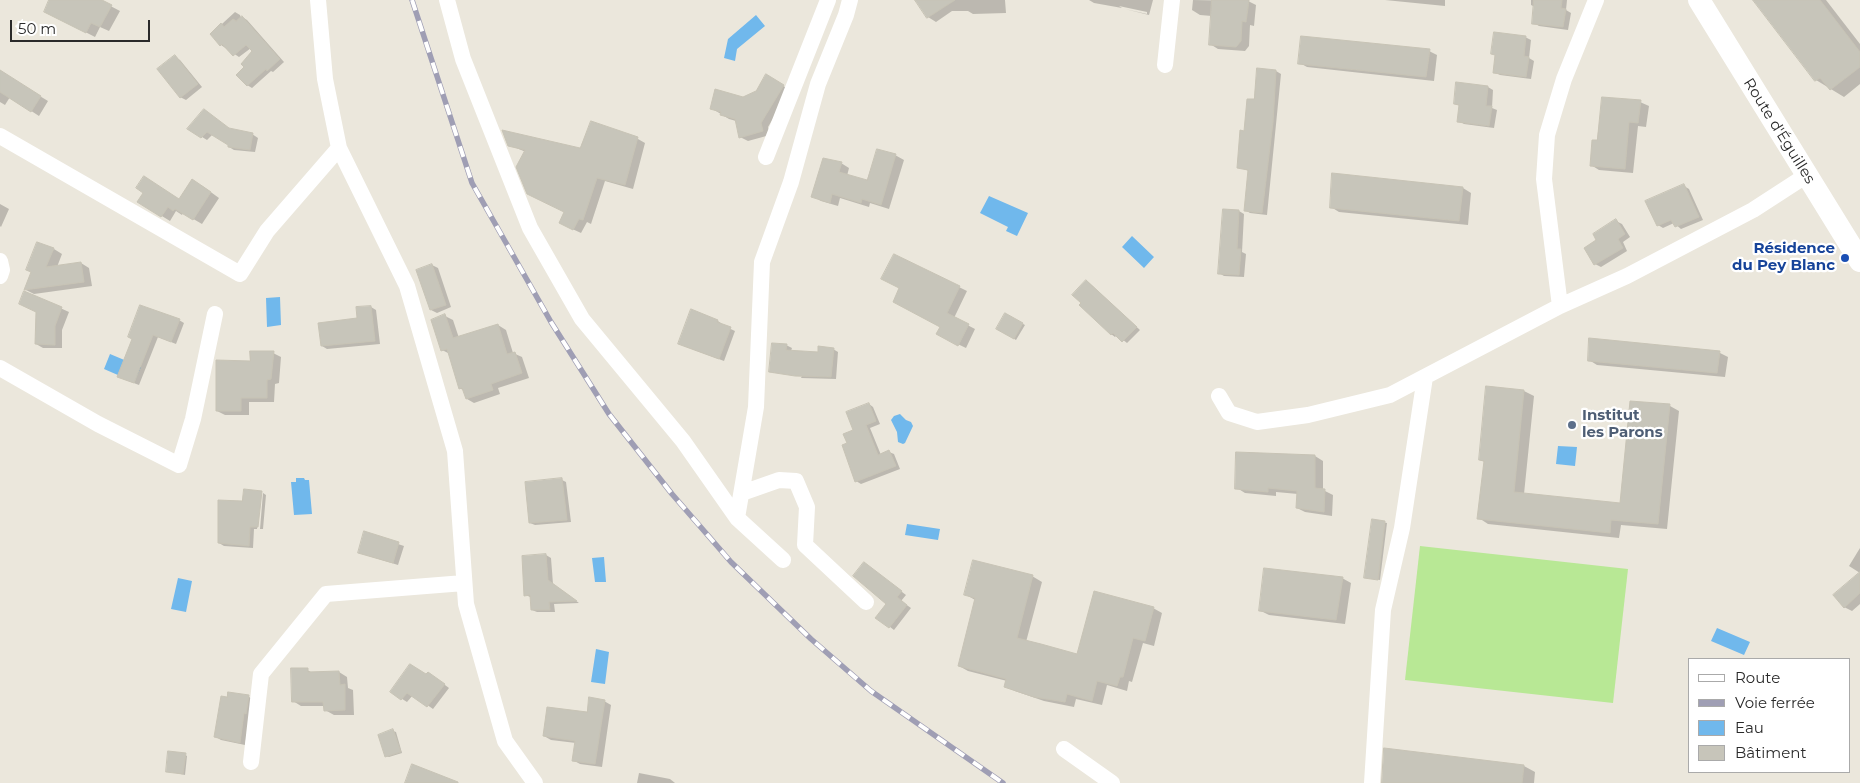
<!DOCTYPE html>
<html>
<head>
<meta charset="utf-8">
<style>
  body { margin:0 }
  #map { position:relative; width:1860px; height:783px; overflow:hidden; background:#ebe7dc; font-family:Montserrat,sans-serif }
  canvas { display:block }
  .legend { position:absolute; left:1688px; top:658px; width:162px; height:115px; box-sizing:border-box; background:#fff; border:1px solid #aaa; margin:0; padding:6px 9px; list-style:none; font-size:15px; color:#2a2a2a }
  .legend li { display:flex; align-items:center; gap:10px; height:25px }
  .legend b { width:25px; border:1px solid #aaa }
  .scale { position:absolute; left:10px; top:20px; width:140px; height:22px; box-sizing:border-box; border:2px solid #2a2a2a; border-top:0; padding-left:6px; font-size:15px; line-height:18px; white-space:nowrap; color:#2a2a2a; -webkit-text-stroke:4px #fff; paint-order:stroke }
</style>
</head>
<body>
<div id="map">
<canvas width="1860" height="783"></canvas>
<ul class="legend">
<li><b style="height:6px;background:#fff"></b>Route</li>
<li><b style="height:6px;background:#9f9eb4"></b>Voie ferrée</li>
<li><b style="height:14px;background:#70b8ec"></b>Eau</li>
<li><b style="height:14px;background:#c7c5ba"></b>Bâtiment</li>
</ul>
<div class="scale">50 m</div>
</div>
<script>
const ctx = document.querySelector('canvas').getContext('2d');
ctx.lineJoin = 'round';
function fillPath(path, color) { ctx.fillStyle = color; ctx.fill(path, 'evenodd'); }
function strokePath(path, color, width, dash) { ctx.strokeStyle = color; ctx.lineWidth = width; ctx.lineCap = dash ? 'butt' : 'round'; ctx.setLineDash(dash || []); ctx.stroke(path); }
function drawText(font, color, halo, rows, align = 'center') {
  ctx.font = font + ' Montserrat,sans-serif'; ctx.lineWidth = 4.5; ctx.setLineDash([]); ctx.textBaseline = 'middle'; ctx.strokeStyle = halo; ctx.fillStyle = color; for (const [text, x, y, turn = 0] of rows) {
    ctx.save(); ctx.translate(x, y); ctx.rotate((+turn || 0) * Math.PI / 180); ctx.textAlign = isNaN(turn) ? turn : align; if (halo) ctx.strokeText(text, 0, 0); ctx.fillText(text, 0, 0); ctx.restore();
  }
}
fillPath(new Path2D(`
  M1420 546 1628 569 1613 703 1405 680Z`), '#b8e895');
fillPath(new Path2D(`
  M756 15 765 26 737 49 735 61 724 58 728 39Z
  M989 196 1028 213 1017 236 1006 231 1008 227 980 213Z
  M1132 236 1154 257 1144 268 1122 247Z
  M280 297 281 325 267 327 266 298Z
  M110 354 141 367 134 382 104 369Z
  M900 414 906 420 911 422 913 426 905 443 903 444 898 442 897 432 891 420 894 416Z
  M1558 446 1577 447 1575 466 1556 464Z
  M296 478H304L305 480H309L312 514 294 515 291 482H296Z
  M907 524 940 529 938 540 905 535Z
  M604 557 606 582H595L592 558Z
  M178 578 192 581 186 612 171 609Z
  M1717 628 1750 642 1744 655 1711 641Z
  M596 649 609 652 605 684 591 682Z`), '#70b8ec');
fillPath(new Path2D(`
  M51 0H99L120 11 109 31 100 27 95 37 54 16Z
  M917 0H1005L1006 13 973 14 968 11H952L936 22 928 17Z
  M1089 0H1153L1149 15 1125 9 1147 14V12L1119 6 1122 8 1094 3Z
  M1193 0 1248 1 1256 5 1254 26 1250 25 1249 46 1245 51 1218 49 1210 44 1212 16 1200 15 1192 10Z
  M1385 0H1445V6Z
  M1531 0H1567L1566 10 1571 13 1568 30 1539 26 1534 23 1535 7 1531 5Z
  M1762 0H1826L1860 44V84L1844 97 1816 80Z
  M235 12 240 15 241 18 242 17 247 20 284 62 273 72 271 71 252 88 247 85 246 67 254 51 251 48 239 57 221 45 211 34Z
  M1525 37 1531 40 1529 58 1534 61 1531 79 1500 75 1494 72 1496 55Z
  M1429 51 1437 55 1434 81 1307 67 1300 63Z
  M175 57 180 60 202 87 186 100 180 97Z
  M1276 71 1281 74 1267 215 1250 213 1245 210 1249 171 1238 167 1255 100Z
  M0 72 48 101 39 116 10 97 5 105 0 102Z
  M766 76 790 90 768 127 770 135 748 141 740 137 736 121 729 119 711 108 743 98 757 92Z
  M1488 87 1493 90 1492 108 1497 110 1494 128 1464 124 1459 121 1460 106 1455 103Z
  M1640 102 1649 106 1646 127 1638 126 1633 173 1599 170 1591 165 1598 142Z
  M592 122 638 139 645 143 633 189 605 181 591 224 587 222 581 233 568 227 566 212 526 152 509 145 580 150Z
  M189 129 231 130 252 134 258 138 255 152 234 150 229 147V144L213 134 207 140Z
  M895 155 904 160 889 209 870 203 869 207 840 198 838 206 821 201 812 196 841 163 849 168 847 176 868 182Z
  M201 185 219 198 202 224 183 213 182 215 176 211 170 221 139 202 179 201Z
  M1684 186 1689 189 1703 220 1681 229 1674 223 1663 228 1658 225Z
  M1463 188 1471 193 1468 225 1339 212 1331 207Z
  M0 204 9 209 1 227 0 226Z
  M1224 210 1239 211 1244 214 1242 252 1246 254 1244 277 1224 276 1219 273Z
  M1616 221 1622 224 1630 237 1623 242 1627 251 1601 267 1595 264 1598 240Z
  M54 249 62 254 57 267 81 263 89 268 92 286 34 294 26 290Z
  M894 255 967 291 954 318 975 329 966 348 945 338 941 327 901 288Z
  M432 265 438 268 451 307 437 313 431 310 418 271Z
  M1087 281 1140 330 1127 343 1117 335 1115 337 1111 334Z
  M25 292 69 312 62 330V348H43L36 344 38 312Z
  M371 307 376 310 380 344 327 349 322 346 358 320Z
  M691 311 718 321 722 324V325L735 331 724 361 684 346Z
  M1006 315 1025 325 1016 340 997 329Z
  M445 316 453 320 459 338 498 325 506 330 513 353 522 357 529 378 498 388 500 394 474 403 467 399 464 390 461 389 450 354 442 350Z
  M179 320 184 323 176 344 158 337 139 385 123 379 133 339Z
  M786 345 792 348 791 351 819 353 833 349 838 352 836 379 801 378 802 376 774 371V373L771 371Z
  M273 353 281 357 279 383 275 384 274 402H249V415H225L217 411 251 362Z
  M1720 353 1728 357 1725 377 1597 365 1589 360Z
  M1487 388 1524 391 1534 396 1524 494 1621 504 1670 406 1679 411 1667 529 1621 525 1619 538 1488 524 1479 518 1485 462 1480 460Z
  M869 404 873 407 880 424 870 428 881 455 889 452 894 454 900 469 861 484 856 481 848 443Z
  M1315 456 1323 461V490L1333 495 1332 516 1305 512 1297 508 1298 494 1276 492V496L1245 493 1237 488Z
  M562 480 566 482 571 522 535 525 530 523Z
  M245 491 262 492H260L257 529H254L253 548 224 546 219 543 220 501 243 503Z
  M263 493 266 495 263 529H260Z
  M1373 520 1387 523 1380 580 1368 578Z
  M365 533 404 546 398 565 359 553Z
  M1860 548V573L1849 566Z
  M546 555 551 558 553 584 579 603 554 604 555 612H537L532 610V598L526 595Z
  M869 567 906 595 901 601 911 608 894 630 877 617 887 604Z
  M1860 573V604L1852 611 1844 607Z
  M1032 576 1042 582 1026 642 1078 655 1153 608 1162 613 1154 646 1143 643 1132 682 1129 681 1127 691 1107 685 1102 705 1076 699 1074 707 1044 701 1015 691 1005 686 1007 681 968 671 959 666 975 600 965 594Z
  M1342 578 1351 583 1345 624 1269 615 1261 611Z
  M307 670 313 673 339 672 347 677 348 688 353 690 354 715H334L325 710V706H301L293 701Z
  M427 676H433L449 688 433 709 413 695 407 702 391 692Z
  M248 696 253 700 245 745 221 740 216 737Z
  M604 701 611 705 602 767 580 764 573 760 576 743 551 740 544 736 588 714Z
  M393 731 396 732 402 753 389 757 386 756Z
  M185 755 187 756 185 775 167 771Z
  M1524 766 1535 772 1534 783H1383Z
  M639 773 670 779 675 783H637Z`), '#0003');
const building = new Path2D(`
  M49 0H102L112 5 100 27 91 23 86 33 44 12Z
  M915 0H955L927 18Z
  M1212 0H1249L1246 22 1242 21 1241 41 1236 47 1209 45Z
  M1534 0H1562L1561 8 1566 9 1563 27 1532 24Z
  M1753 0H1820L1860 52V67L1830 90 1820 78 1815 81Z
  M242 16 280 59 267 71 266 69 247 86 236 75 244 67 241 64 252 51 246 45 233 56 222 44 220 46 210 34 221 23 224 27 233 19 236 21Z
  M1494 32 1526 36 1524 56 1529 57 1526 77 1493 73 1495 55 1491 54Z
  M1301 36 1430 49 1426 77 1298 64Z
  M175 55 198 84 180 98 157 69Z
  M1257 68 1276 70 1273 122 1262 213 1244 211 1248 170 1237 168 1240 130 1244 131 1247 99H1254Z
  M0 70 41 96 31 112 0 92Z
  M766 74 784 85 761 123 763 131 739 138 735 119 720 115 721 112 710 109 715 89 743 97 756 91Z
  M1456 82 1488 86 1486 106H1492L1489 126 1457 122 1459 105 1454 104Z
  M1602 97 1641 100 1638 123 1629 122 1625 169 1590 166 1592 140H1597Z
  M204 109 229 128 253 133 250 150 228 147V145L207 132 201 138 187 129Z
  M591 121 638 137 625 185 597 178 583 220 579 219 573 230 559 223 564 212 527 194 516 167 525 150 508 146 502 130 580 148Z
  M877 149 896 154 881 205 862 199 861 203 832 194 830 203 811 197 823 158 842 162 839 172 867 180Z
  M1332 173 1463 187 1459 221 1330 208Z
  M144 176 179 199 192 179 211 192 193 220 175 209 173 211 168 207 161 217 137 202 143 193 136 188Z
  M1684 184 1699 217 1675 227 1671 220 1657 226 1645 201Z
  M1223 209 1239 210 1237 249H1241L1239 275 1218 274Z
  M1616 219 1625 234 1618 239 1623 248 1594 265 1584 248 1596 240 1593 234Z
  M37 242 54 248 46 267 81 262 84 282 24 290 31 272 26 270Z
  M894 254 960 286 947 313 969 324 958 346 936 334 940 327 893 302 899 288 881 279Z
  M432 264 446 305 430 310 416 270Z
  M1086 280 1137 327 1122 342 1113 333 1111 335 1079 305 1081 303 1072 295Z
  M24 291 62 307 55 326V345L35 344 36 312 19 304Z
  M140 305 180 319 171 342 153 335 134 383 117 377 132 339 128 337Z
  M371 306 375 341 321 346 318 323 357 318 356 307Z
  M691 309 718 320 717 322 731 327 719 359 678 344Z
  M1005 313 1023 323 1014 339 996 329Z
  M445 314 453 338 498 324 507 354 515 352 522 373 491 384 493 390 466 399 462 388 459 389 447 349 441 351 431 320Z
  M1589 338 1720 351 1717 373 1588 361Z
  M772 343 787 344 786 350 818 352V346L834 348 831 377 795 376 769 372Z
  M250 351H274L271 379 267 380V398H241V411H216V360L250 361Z
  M1486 386 1524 390 1514 492 1620 503 1630 401 1670 404 1658 524 1611 520 1610 533 1477 519 1484 461 1479 460Z
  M869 403 876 421 866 425 878 455 889 450 896 466 855 482 842 445 847 443 843 434 853 430 846 412Z
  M1236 452 1315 455V488L1325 489 1324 512 1296 508 1297 491 1268 488V492L1235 489Z
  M562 478 567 520 529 523 525 482Z
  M244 489 262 491 258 527H250L249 546 218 543V500L242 501Z
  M1372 519 1385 521 1378 580 1364 578Z
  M364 531 399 542 393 563 358 553Z
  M546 554 548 580 577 601 549 602 550 610H531L530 595 524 596 522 556Z
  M973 560 1033 575 1017 638 1041 644 1077 654 1094 591 1154 607 1145 641 1133 638 1123 677H1120L1117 686 1097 681 1092 701 1067 694 1065 702 1034 697 1004 687 1006 679 958 666 975 598 964 595Z
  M864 562 902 591 897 597 907 605 889 628 875 618 886 604 853 576Z
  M1264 568 1343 577 1336 620 1259 611Z
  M1860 572V593L1844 608 1833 595Z
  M410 664 426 674 428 672 445 684 427 707 407 693 401 700 390 692Z
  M291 668H308V672L339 671 340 685 345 684V710L324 711 323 702H292Z
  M228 692 249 695 246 714 244 713 240 743 214 737 221 696 227 697Z
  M589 697 605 700 595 764 572 761 575 741 543 736 547 707 587 712Z
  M393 729 401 752 385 757 378 735Z
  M1384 748 1524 765 1522 783H1382Z
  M168 751 186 753 183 774 166 772Z
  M412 764 458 782V783H405Z`);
fillPath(building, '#c7c5ba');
strokePath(building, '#c7c3b5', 1);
strokePath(new Path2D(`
  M318 0 325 79 339 148 407 286 455 451 466 604 505 741 535 783
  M447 0 463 59 530 228 582 319 683 441 737 518 783 560
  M1165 65 1172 0
  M0 136 240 274 267 231 339 148
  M766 157 828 0
  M0 261 2 270 0 276
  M1560 306 1544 179 1547 135 1564 79 1596 0
  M0 368 98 424 179 465 193 419 215 314
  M1219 396 1229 413 1257 422 1308 415 1390 395 1560 306 1627 276 1753 210 1807 175
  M742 493 779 480 796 481 807 507 805 545 866 602
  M737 518 756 407 762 262 791 182 818 84 846 15 850 0
  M1064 749 1112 783
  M251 762 261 674 326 594 464 583
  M1372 783 1383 610 1402 528 1425 377`), '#fff', 16);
strokePath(new Path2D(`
  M1699 0 1860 261`), '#fff', 22);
const rail = new Path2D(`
  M412 0 472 183 551 322 609 414 672 494 731 562 811 639 871 691 1003 783`);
strokePath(rail, '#9f9eb4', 5.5);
strokePath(rail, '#fff', 4, [11]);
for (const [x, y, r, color] of [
  [1845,258,5,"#1a4fb4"],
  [1572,425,5,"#5c6f8a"]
]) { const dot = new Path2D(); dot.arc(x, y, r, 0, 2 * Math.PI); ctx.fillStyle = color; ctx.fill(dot); strokePath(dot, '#fff', 2); }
drawText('15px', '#2a2a2a', '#fff', [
  ["Route d'Éguilles",1779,131,58]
]);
drawText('bold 15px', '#164399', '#fff', [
  ["Résidence",1835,249],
  ["du Pey Blanc",1835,266]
], 'right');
drawText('bold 15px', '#4e5e75', '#fff', [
  ["Institut",1582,416],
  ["les Parons",1582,433]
], 'left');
</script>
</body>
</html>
